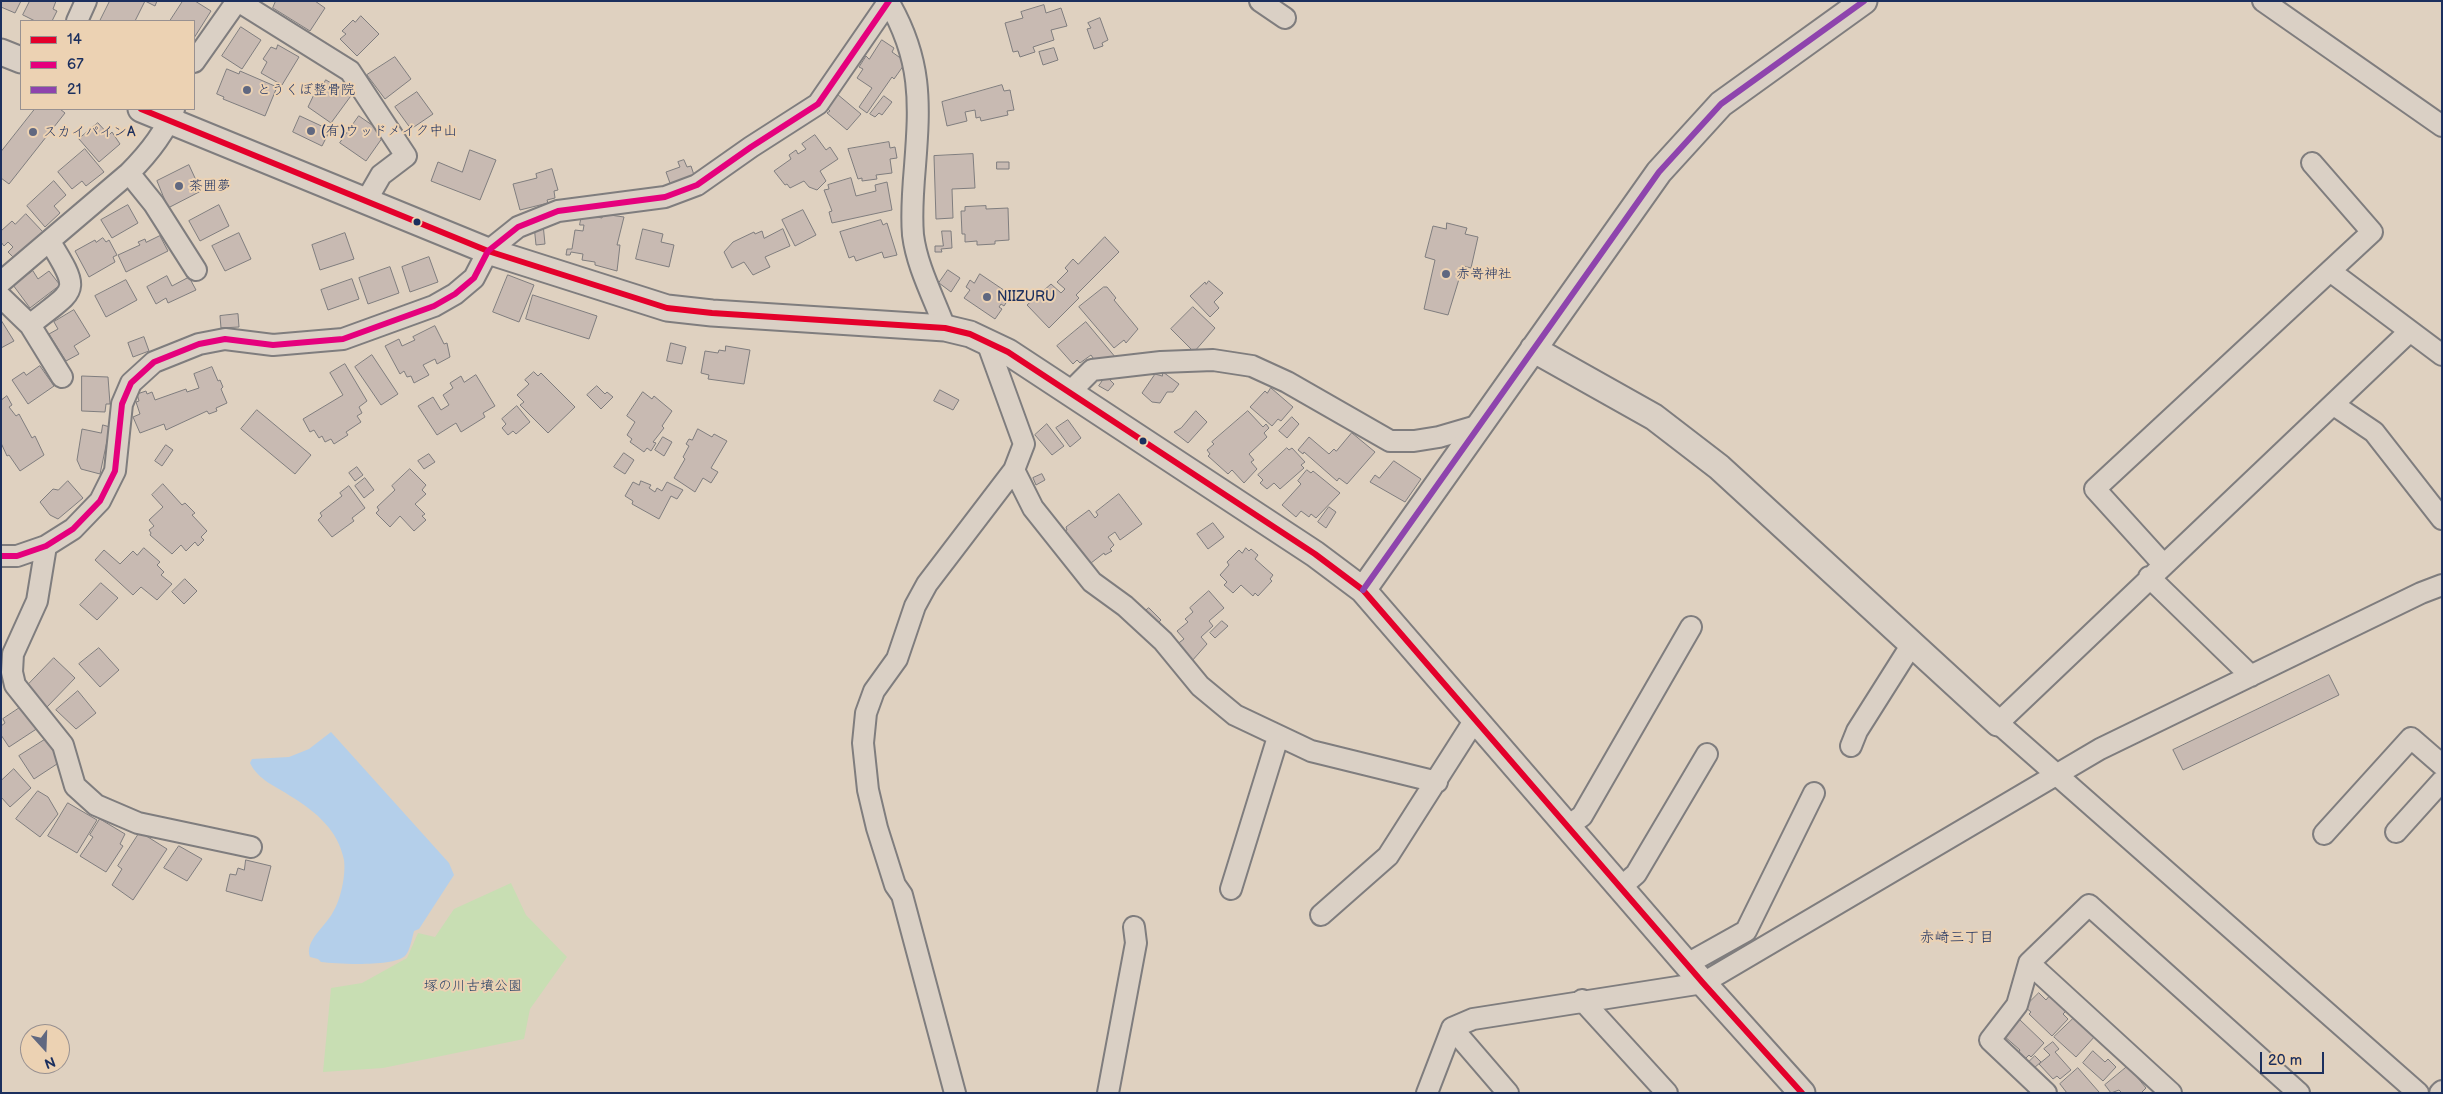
<!DOCTYPE html>
<html>
<head>
<meta charset="utf-8">
<style>
  body { margin:0 }
  #map { position:relative; width:2443px; height:1094px; overflow:hidden; background:#dfd1c0; font-family:"Balsamiq Sans",sans-serif }
  canvas { display:block }
  .frame { position:absolute; inset:0; border:2px solid #1b2f5e; pointer-events:none }
  .legend { position:absolute; left:20px; top:20px; width:175px; height:90px; box-sizing:border-box; background:#ecd2b3; border:1px solid #989191; margin:0; padding:6px 9px; list-style:none; font-size:15px; color:#1b2f5e }
  .legend li { display:flex; align-items:center; gap:10px; height:25px }
  .legend b { width:25px; border:1px solid #989191 }
  .north { position:absolute; left:20px; top:1024px; width:50px; height:50px; box-sizing:border-box; background:#ecd2b3; border:1px solid #989191; border-radius:50%; rotate:160deg; font-size:14px; font-weight:700; line-height:20px; text-align:center; color:#1b2f5e }
  .north::after { content:''; display:block; margin:auto; width:18px; height:22px; background:#606880; clip-path:polygon(50% 0,100% 100%,50% 72%,0 100%) }
  .scale { position:absolute; left:2260px; top:1052px; width:64px; height:22px; box-sizing:border-box; border:2px solid #1b2f5e; border-top:0; padding-left:6px; font-size:15px; line-height:18px; white-space:nowrap; color:#1b2f5e; -webkit-text-stroke:4px #ecd2b3; paint-order:stroke }
</style>
</head>
<body>
<div id="map">
<canvas width="2443" height="1094"></canvas>
<div class="frame"></div>
<ul class="legend">
<li><b style="height:6px;background:#e4002b"></b>14</li>
<li><b style="height:6px;background:#e5007d"></b>67</li>
<li><b style="height:6px;background:#8e44ad"></b>21</li>
</ul>
<div class="north">N</div>
<div class="scale">20 m</div>
</div>
<script>
const ctx = document.querySelector('canvas').getContext('2d');
ctx.lineJoin = 'round';
function fillPath(path, color) { ctx.fillStyle = color; ctx.fill(path, 'evenodd'); }
function strokePath(path, color, width, dash) { ctx.strokeStyle = color; ctx.lineWidth = width; ctx.lineCap = dash ? 'butt' : 'round'; ctx.setLineDash(dash || []); ctx.stroke(path); }
function drawText(font, color, halo, rows, align = 'center') {
  ctx.font = font + ' "Balsamiq Sans","Klee One",sans-serif'; ctx.lineWidth = 4; ctx.setLineDash([]); ctx.textBaseline = 'middle'; ctx.strokeStyle = halo; ctx.fillStyle = color; for (const [text, x, y, turn = 0] of rows) {
    ctx.save(); ctx.translate(x, y); ctx.rotate((+turn || 0) * Math.PI / 180); ctx.textAlign = isNaN(turn) ? turn : align; if (halo) ctx.strokeText(text, 0, 0); ctx.fillText(text, 0, 0); ctx.restore();
  }
}
fillPath(new Path2D(`
  M511 883 526 915 567 957 530 1009 524 1039 383 1068 323 1072 331 988 362 983 407 958 418 933 435 937 454 909Z`), '#c8deb3');
fillPath(new Path2D(`
  M331 732 449 863 454 875 419 929 414 931C412 938 410 951 405 956 393 967 338 964 321 962L318 959 310 957C304 941 326 926 333 912 341 899 346 875 344 860 338 830 316 812 292 797 277 787 258 780 250 763L252 759 289 757 309 749Z`), '#b4cfea');
const building = new Path2D(`
  M1 1H21L15 13 1 7Z
  M30 1H56L53 9 57 11 52 21H35L23 15Z
  M110 1H157L155 6 145 1 135 21H100Z
  M183 1H195L211 11 194 38V21H170Z
  M276 1H315L325 8 310 31 273 8Z
  M1044 5 1046 13 1061 8 1067 26 1051 30 1054 40 1033 47 1035 52 1020 57 1018 51 1013 52 1005 23 1023 18 1021 12Z
  M361 16 379 34 357 56 340 39 346 34 342 31 353 20 355 22Z
  M1100 18 1108 40 1102 43 1103 46 1094 49 1087 29 1091 28 1088 23Z
  M241 27 261 40 242 69 222 56Z
  M882 40 894 48 892 52 906 62 894 79 892 77 867 113 859 107 872 88 857 78 863 69 859 67 866 56 869 59Z
  M278 45 299 57 282 85 261 73 267 62 263 59 271 47 276 49Z
  M1054 48 1058 60 1043 65 1039 52Z
  M395 57 411 79 385 99 367 75Z
  M227 69 239 74 240 71 277 87 265 116 223 99 224 97 217 94Z
  M326 80 341 89 343 86 353 93 331 123 308 107 318 86 321 88Z
  M1002 85 1004 91 1010 90 1014 110 1007 111 1008 115 981 121 980 117 976 118 975 110 965 112 967 121 947 126 942 102Z
  M417 92 433 114 411 129 395 107Z
  M837 94 861 114 847 130 827 113 830 111 826 107Z
  M884 96 892 102 882 115 879 113 875 117 870 114Z
  M35 109H60L65 113 9 184 1 178V152Z
  M300 116 330 130 322 146 293 132Z
  M359 116 385 134 366 161 340 143Z
  M98 123 109 135 112 132 120 144 99 162 79 139Z
  M815 135 826 150 830 147 838 159 820 171 826 181 817 190 809 187 804 181 790 188 787 184 785 185 774 171 791 159 789 155 796 150 798 154 806 149 802 144Z
  M889 142 890 148 895 147 897 158 890 159 892 173 876 175 877 179 862 181V178L858 179 848 149Z
  M85 149 104 172 86 186 82 181 72 189 58 172Z
  M470 150 496 160 480 200 431 181 438 162 462 172Z
  M973 154 975 188 952 189 953 218 936 219 934 156Z
  M684 160 687 167 691 166 695 178 671 186 666 172 680 167 678 162Z
  M997 162H1009V169H997Z
  M189 165 201 191 168 208 157 181Z
  M552 169 558 190 554 191 555 198 547 200 548 203 520 210 513 184 537 178 536 174Z
  M851 178 856 196 876 191 875 185 887 182 892 210 832 223 829 212 832 211 824 190 829 189 828 185Z
  M54 181 66 195 54 206 60 213 45 227 27 206Z
  M128 205 138 223 112 238 101 220Z
  M219 205 229 226 200 241 189 221Z
  M986 206V209L1008 208 1009 240 995 241V244L977 245V241L965 242V234H962L961 211H965V207Z
  M803 210 816 235 795 246 782 220Z
  M26 214 43 232 15 259 8 252 13 247 8 242 4 246 1 242V231L12 221 15 224Z
  M582 214 602 218 603 214 624 217 617 245H620L617 271 595 265V262L582 260 583 254 571 252 570 255H566L567 249H572L575 230 583 231 584 225H580Z
  M881 220 883 225 887 223 897 255 884 258 882 252 856 261 854 256 849 258 840 232Z
  M1447 223 1467 228 1465 234 1478 237 1471 268 1463 266 1448 315 1424 309 1435 260 1425 257 1433 226 1446 229Z
  M543 224 545 244 536 245 534 225Z
  M643 229 663 234 661 242 674 245 669 267 636 259Z
  M783 229 790 246 765 257 770 267 753 275 744 262 732 268 724 252 733 242 754 232 755 234 762 231 764 238Z
  M942 231H951L952 248 941 249 942 252H935V246H943Z
  M239 233 251 259 225 271 212 246Z
  M345 233 354 259 320 270 312 245Z
  M160 236 168 251 126 272 118 255 140 245 138 242 145 239 146 242Z
  M1105 237 1119 252 1076 295 1079 298 1049 328 1027 305 1051 284 1061 293 1065 289 1057 282 1068 271 1065 268 1073 259 1078 264Z
  M103 238 106 242 109 240 117 255 113 257 115 262 89 277 75 251 95 240 96 242Z
  M429 257 438 282 410 292 402 267Z
  M390 267 399 293 368 304 359 278Z
  M948 270 960 278 951 292 939 283Z
  M33 271 38 279 49 271 60 285 30 308 13 285Z
  M980 274 1011 295 1004 306 1001 304 999 307 1002 309 995 319 964 298 970 290 966 287 970 280 974 283Z
  M508 275 534 285 519 322 493 312Z
  M167 276 172 286 189 277 196 290 168 303 166 298 156 304 147 287Z
  M352 279 359 299 328 310 321 290Z
  M126 280 137 300 106 317 95 296Z
  M1209 281 1223 293 1214 302 1219 308 1210 317 1190 296 1205 282 1206 284Z
  M1104 287H1107L1116 298 1114 300 1138 329 1126 343 1124 340 1114 348 1079 307Z
  M533 295 597 316 589 339 526 319Z
  M1193 307 1215 328 1194 352 1171 329Z
  M74 310 90 336 74 346 79 354 66 361 49 334 58 329 54 322Z
  M238 314 239 327 221 328 220 316Z
  M1 320 14 341 1 348Z
  M1086 322 1116 358 1095 361 1091 355 1080 363 1077 360 1073 364 1057 346Z
  M435 326 444 344 447 343 450 357 437 364 435 359 423 365 429 375 414 383 411 376 407 377 404 371 400 374 385 346 399 339 402 346 415 340 413 337Z
  M144 337 149 351 133 357 128 343Z
  M671 343 686 347 682 364 667 361Z
  M726 346 750 350 744 384 708 379 709 375 701 373 705 351 718 353 719 350 725 351Z
  M372 355 398 394 381 405 355 367Z
  M345 364 367 401 359 407 362 413 357 416 361 422 346 432 348 435 334 444 331 439 325 442 322 436 319 438 314 430 310 432 303 419 343 395 330 373Z
  M40 366 54 386 28 404 12 380 24 372 26 375Z
  M212 367 218 381 220 380 223 387 221 389 227 403 216 408 217 411 209 414 207 411 166 430 164 424 140 433 133 417 140 414 136 402 139 401 137 394 146 391 147 394 152 392 155 400 186 389 187 392 199 388 194 374Z
  M534 372 538 376 541 373 575 407 548 433 520 405 524 402 517 395 529 384 525 380Z
  M1163 372 1179 384 1173 392H1167L1160 403 1152 402 1142 393 1155 374 1162 376Z
  M476 375 495 406 483 413 485 417 461 432 456 423 437 435 418 406 433 397 441 410 449 405 443 395 453 388 450 383 461 376 464 382Z
  M82 376 108 377 110 404H106L105 412 82 411Z
  M1106 376 1114 384 1108 391 1099 386Z
  M597 386 605 394 607 392 613 397 601 409 587 395Z
  M1271 388 1293 407 1281 421 1278 419 1272 426 1250 407 1265 391 1267 393Z
  M940 390 959 400 953 410 934 401Z
  M643 392 652 399 654 396 672 411 662 426 664 428 653 442 656 443 651 451 647 448 644 452 630 442 632 439 627 435 635 422 627 416Z
  M7 396 12 405 9 407 16 416 19 414 32 438 35 436 44 455 20 471 9 455 7 456 1 443V397L2 399Z
  M517 406 530 422 516 434 513 431 508 435 502 428 506 424 502 419Z
  M257 410 311 455 295 474 241 429Z
  M1196 411 1207 422 1188 443 1174 432 1181 428Z
  M1248 411 1263 427 1266 424 1269 428 1264 433 1267 437 1249 454 1254 460 1251 462 1257 469 1244 483 1232 470 1228 474 1208 456 1210 454 1207 450 1214 444 1212 442Z
  M1292 417 1299 424 1287 438 1279 431Z
  M1068 420 1081 438 1070 447 1056 428Z
  M1047 424 1064 446 1052 455 1035 435Z
  M103 425 110 427 100 474 81 469 77 460 82 429 101 433Z
  M698 429 712 437 714 434 727 441 711 468 718 472 711 483 703 478 695 492 674 478 685 459 683 457 689 446 686 444 689 439 692 440Z
  M1352 433 1375 452 1347 484 1339 478 1337 481 1304 452 1303 454 1298 450 1309 437 1329 454 1334 449 1336 451Z
  M663 437 672 442 664 456 655 450Z
  M166 445 173 450 162 466 155 461Z
  M1287 448 1289 450 1292 448 1305 462 1301 465 1304 468 1280 489 1274 483 1267 489 1260 483 1263 480 1258 475Z
  M624 453 634 460 625 474 614 467Z
  M429 454 435 462 424 469 418 461Z
  M1394 461 1421 479 1405 502 1370 482 1375 475 1379 478Z
  M357 467 363 475 355 481 349 473Z
  M410 469 426 485 422 490 426 494 415 504 425 514 422 516 426 520 414 531 400 516 390 527 376 513 379 510 377 507 395 490 392 486Z
  M1307 470 1311 473 1313 471 1340 493 1316 518 1311 514 1309 517 1301 511 1296 517 1282 505 1301 484 1298 481Z
  M1042 474 1045 480 1036 485 1033 478Z
  M365 478 374 490 364 498 355 486Z
  M68 481 83 498 58 519 50 515 40 502 53 489 58 490Z
  M641 481 651 485 649 488 655 492 657 488 662 491 667 482 683 490 677 499 671 496 659 519 632 504 633 501 625 496 633 482 639 485Z
  M163 484 182 505 185 503 195 513 192 515 207 531 201 537 204 540 198 546 195 542 186 551 181 545 172 554 150 535 151 533 149 530 154 526 149 520 163 507 152 495Z
  M349 486 365 508 352 518 354 521 332 537 318 520 322 516 320 513 342 496 340 493Z
  M1119 494 1142 524 1120 540 1115 532 1108 537 1114 545 1110 549 1112 551 1105 555 1104 553 1091 563 1089 560 1086 563 1081 556 1084 554 1064 532 1067 530 1066 527 1089 510 1095 518 1098 515 1096 512Z
  M1329 507 1336 512 1326 528 1318 522Z
  M1213 523 1224 537 1208 549 1197 534Z
  M144 548 160 562 157 565 164 572 161 575 172 584 157 600 141 587 133 595 95 560 104 550 120 564 133 551 137 555Z
  M1246 548 1249 551 1251 549 1258 555 1255 559 1273 575 1270 579 1272 581 1258 596 1255 593 1253 596 1241 585 1233 593 1224 585 1227 582 1220 575 1229 565 1227 562 1239 550 1242 553Z
  M185 579 197 591 184 604 172 592Z
  M101 583 118 598 97 620 80 605Z
  M1209 591 1224 608 1209 621 1213 626 1201 637 1207 644 1191 662 1176 645 1184 639 1177 631 1188 622 1185 619 1193 612 1190 608Z
  M1149 608 1161 620 1157 624 1144 612Z
  M1222 621 1228 626 1215 638 1210 633Z
  M99 648 119 670 100 687 79 664Z
  M54 658 75 678 47 707 26 687Z
  M2329 675 2339 695 2183 770 2173 750Z
  M78 691 96 713 76 729 56 710Z
  M24 705 38 728 9 747 1 735V726L5 723 3 719Z
  M46 739 60 762 34 779 19 756Z
  M14 769 31 788 10 807 1 797V781Z
  M38 791 48 797 58 814 40 837 16 819Z
  M68 803 97 820 77 853 48 836Z
  M100 819 125 834 120 844 123 846 106 872 80 856 93 837 90 835Z
  M140 832 167 849 133 900 112 885 122 869 118 866Z
  M179 846 202 859 187 881 164 868Z
  M246 860 271 866 262 901 226 891 230 874 236 875 238 868 244 870Z
  M2039 993 2046 1000 2051 994 2067 1010 2063 1014 2068 1019 2052 1036 2029 1014 2031 1012 2025 1007Z
  M2074 1018 2096 1035 2076 1057 2054 1037Z
  M2019 1019 2044 1043 2031 1057 2029 1055 2025 1059 2018 1053 2020 1050 2004 1036Z
  M2053 1042 2059 1049 2055 1052 2071 1070 2060 1079 2057 1076 2053 1079 2039 1064 2050 1055 2044 1049Z
  M2093 1051 2105 1062 2108 1059 2116 1067 2103 1081 2083 1063Z
  M2035 1056 2041 1062 2034 1068 2029 1062Z
  M2128 1066 2146 1088 2141 1093H2122L2119 1090 2111 1093 2105 1085Z
  M2078 1068 2099 1092 2097 1093H2067L2060 1084Z`);
fillPath(building, '#c8bab2');
strokePath(building, '#7f7d7e', 1);
const minor = new Path2D(`
  M238 1 350 71 406 156 381 175 366 201
  M888 1C922 59 920 102 915 166 913 189 911 212 913 235 917 267 934 298 945 328
  M1260 1 1285 18
  M2263 1 2442 126
  M77 21 86 1
  M194 62 237 1
  M129 173 154 204 196 270
  M2330 271 2442 355
  M1 282 129 173C147 155 165 133 174 109
  M1 297 30 325 62 377
  M30 325C75 288 83 295 50 242
  M2410 331 1998 723 2418 1093
  M1069 393 1092 370 1161 362 1213 360 1252 366 1287 382 1390 441H1414L1439 437 1480 425
  M2334 405 2374 432 2442 519
  M1014 470 1033 508 1092 582 1125 606 1163 641 1200 686 1235 715 1311 751 1437 782
  M46 546 37 601 13 654 12 672 15 685 63 745 75 786 96 805 138 823 251 847
  M1 556H17L46 546 73 529 100 501 115 471 122 404 131 383 154 362 199 344 225 339 273 345 343 339 434 306 455 294 474 278 488 251 518 227 558 211 665 197 697 185 751 147 818 104 889 1
  M2163 564 2095 489 2372 232 2312 163
  M2149 577 2251 676
  M1851 746 1857 731 1912 644
  M1568 826 1582 816 1691 627
  M2396 832 2442 781
  M2324 834 2411 738 2442 765
  M1621 887 1636 874 1707 754
  M1231 889 1278 737
  M1321 915 1388 856 1476 718
  M2029 963 2171 1093
  M1687 964 1746 931 1814 793
  M1582 1000 1667 1093
  M1452 1028 1508 1093
  M955 1093 902 895 895 885 877 828 868 790 863 743 866 713 874 691 897 659 915 606 927 584 1014 470 1024 444 987 342
  M1108 1093 1136 943 1134 927
  M1427 1093 1452 1028 1473 1019 1703 983 2100 749 2421 593 2442 585
  M2046 1093 1990 1040 2017 1005 2029 963 2089 905 2299 1093
  M2440 1093 2442 1091`);
const tertiary = new Path2D(`
  M1 52 21 60
  M141 109 488 251 667 308 712 313 945 328 970 334 1008 352 1315 554 1363 590 1703 983 1802 1093
  M1533 349 1654 417 1719 467 1998 723
  M1363 590 1659 172 1721 104 1864 1`);
strokePath(minor, '#7f7d7e', 24);
strokePath(tertiary, '#7f7d7e', 29);
strokePath(minor, '#dad0c5', 20);
strokePath(tertiary, '#dad0c5', 25);
strokePath(new Path2D(`
  M141 109 488 251 667 308 712 313 945 328 970 334 1008 352 1315 554 1363 590 1703 983 1802 1093`), '#e4002b', 6);
strokePath(new Path2D(`
  M1 556H17L46 546 73 529 100 501 115 471 122 404 131 383 154 362 199 344 225 339 273 345 343 339 434 306 455 294 474 278 488 251 518 227 558 211 665 197 697 185 751 147 818 104 889 1`), '#e5007d', 6);
strokePath(new Path2D(`
  M1363 590 1659 172 1721 104 1864 1`), '#8e44ad', 6);
for (const [x, y, r, color] of [
  [247,90,5,"#606880"],
  [311,131,5,"#606880"],
  [33,132,5,"#606880"],
  [179,186,5,"#606880"],
  [417,222,4.5,"#1b2f5e"],
  [1446,274,5,"#606880"],
  [987,297,5,"#606880"],
  [1143,441,4.5,"#1b2f5e"]
]) { const dot = new Path2D(); dot.arc(x, y, r, 0, 2 * Math.PI); ctx.fillStyle = color; ctx.fill(dot); strokePath(dot, '#ecd2b3', 2); }
drawText('14px', '#1b2f5e', '#ecd2b3', [
  ["とうくぼ整骨院",257,90],
  ["(有)ウッドメイク中山",321,131],
  ["スカイパインA",43,132],
  ["茶囲夢",189,186],
  ["赤嵜神社",1456,274],
  ["NIIZURU",997,297]
], 'left');
drawText('14px', '#2a4266', '#ecd2b3', [
  ["塚の川古墳公園",473,986]
]);
drawText('15px', '#1b2f5e', '#ecd2b3', [
  ["赤崎三丁目",1957,938]
]);
</script>
</body>
</html>
